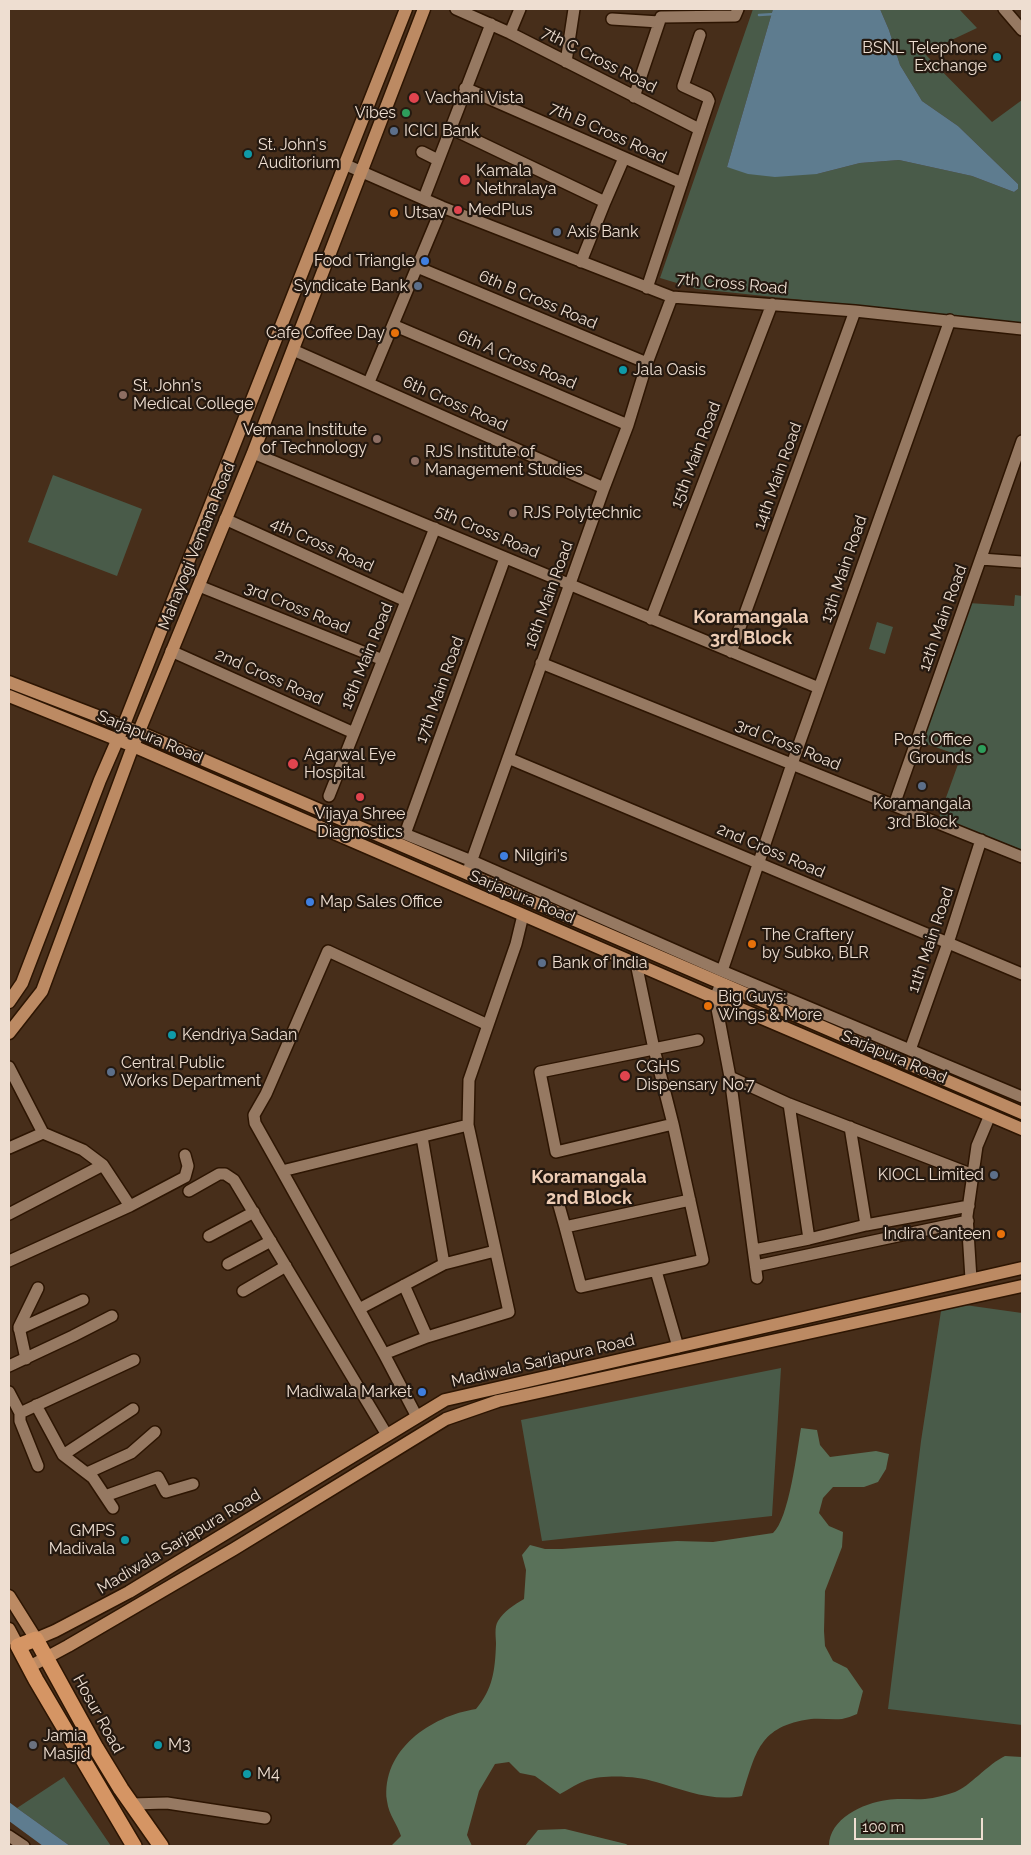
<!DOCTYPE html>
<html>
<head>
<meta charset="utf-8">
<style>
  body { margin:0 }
  #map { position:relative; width:1031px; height:1855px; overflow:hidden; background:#472e1a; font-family:Raleway,sans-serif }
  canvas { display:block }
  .frame { position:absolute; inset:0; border:10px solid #eeded1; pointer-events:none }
  .scale { position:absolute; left:854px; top:1818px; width:129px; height:22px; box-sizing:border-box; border:2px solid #eeded1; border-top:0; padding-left:6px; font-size:15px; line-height:18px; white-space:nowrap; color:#eeded1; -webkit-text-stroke:4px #251910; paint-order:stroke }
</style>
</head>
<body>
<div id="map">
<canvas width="1031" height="1855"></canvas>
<div class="frame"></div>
<div class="scale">100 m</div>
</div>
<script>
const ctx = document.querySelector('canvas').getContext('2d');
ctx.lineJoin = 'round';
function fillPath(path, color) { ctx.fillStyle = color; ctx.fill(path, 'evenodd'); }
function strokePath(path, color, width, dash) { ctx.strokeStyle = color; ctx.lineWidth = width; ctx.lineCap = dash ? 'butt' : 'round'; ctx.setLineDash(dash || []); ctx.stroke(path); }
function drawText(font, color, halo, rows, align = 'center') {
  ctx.font = font + ' Raleway,sans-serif'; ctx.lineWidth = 4.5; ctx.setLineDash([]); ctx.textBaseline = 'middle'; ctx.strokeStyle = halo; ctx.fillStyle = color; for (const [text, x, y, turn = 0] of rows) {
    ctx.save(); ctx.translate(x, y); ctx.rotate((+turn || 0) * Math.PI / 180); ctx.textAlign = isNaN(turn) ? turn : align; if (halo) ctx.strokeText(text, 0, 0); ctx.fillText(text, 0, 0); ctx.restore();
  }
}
fillPath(new Path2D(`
  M753 9H773L727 167 817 174 860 163 899 160 972 176 1014 192 1018 189V184L958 126 922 101 900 65 889 30 880 9H959L977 28 924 53 992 122 1022 100V324L938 314 697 289 660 278Z
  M53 475 142 509 117 576 28 542Z
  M1015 595 1022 596V850L939 817 961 756 921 742 969 603 1014 606Z
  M877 622 893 627 885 654 869 649Z
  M965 1305 1022 1313V1725L888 1709 921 1441 941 1311Z
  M781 1368 772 1516 542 1541 521 1420Z
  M64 1777 111 1846H70L17 1808Z`), '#495b49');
fillPath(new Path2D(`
  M801 1428 817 1430 820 1445 830 1457 876 1451 889 1454 886 1469 878 1482 864 1487H833L823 1498 819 1513 829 1526 843 1532 842 1547 825 1591 824 1631 825 1646 833 1661 847 1668 863 1691 857 1714C852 1716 847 1718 842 1719 832 1720 821 1718 811 1719 759 1726 756 1752 742 1796 712 1802 684 1790 656 1782 639 1776 605 1774 587 1780 578 1783 569 1789 560 1794L535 1776 520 1773 509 1762 495 1764 479 1791 467 1835 472 1846H391L401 1836C397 1823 389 1816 387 1801 381 1750 431 1716 476 1709 493 1689 495 1670 496 1644 496 1638 494 1627 498 1621 504 1611 514 1605 524 1599L526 1570 522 1555 530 1545 545 1549H562L677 1541 713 1542 773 1533C789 1519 797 1451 801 1428Z
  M1005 1756 1022 1757V1846H829C829 1819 863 1803 887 1800 899 1798 913 1800 925 1799 935 1798 946 1795 955 1792 969 1787 988 1764 1005 1756Z
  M565 1829 626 1844 629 1846H525L538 1830Z`), '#597159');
fillPath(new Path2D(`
  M773 9H880L889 30 900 65 922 101 958 126 1018 184V189L1014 192 972 176 899 160 860 163 817 174 775 177 748 174 727 167Z
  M9 1802 17 1808 70 1846H43L9 1821Z`), '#5e7c8f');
strokePath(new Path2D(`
  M759 15 775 14`), '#5e7c8f', 2.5);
const minor = new Path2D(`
  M456 9 510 33 699 129
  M1004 9 1022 30
  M612 19 659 22
  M510 33 520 9
  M566 62 574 9
  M465 88 682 183
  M634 97 661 17 735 16 738 9
  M450 128 605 202 581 262
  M422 152 438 160
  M344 164 442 207 672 297 855 311 1022 329
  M424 198 491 24
  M605 202 624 158
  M417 267 647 363
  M647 288 709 101 707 97 683 86 700 35
  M393 325 628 425
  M293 350 604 488
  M369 382 442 207
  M253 453 819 688
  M225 519 406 601
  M505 558 405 834 472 861 722 971 1022 1097
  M981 559 1022 562
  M199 586 383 660
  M651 619 772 304
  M171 651 354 733
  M731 652 855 311
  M541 663 1022 857
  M508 758 1022 974
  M329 796 435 528
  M894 805 1022 441
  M469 868 604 488 628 425 647 363 672 297
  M636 963 654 1049 673 1124 556 1152 540 1072 698 1040
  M722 971 792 764 950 320
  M721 984 715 998 730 1077 757 1278
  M910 1050 948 943 981 840
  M9 1067 43 1133
  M730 1077 789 1104 973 1175
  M789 1104 809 1239
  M673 1124 703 1260 581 1287 565 1227 690 1200
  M468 1125 509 1312 427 1337 384 1354 282 1171 468 1125 469 1080 516 944 523 915
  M850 1127 866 1225
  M43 1133 83 1150 103 1165 130 1206
  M422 1137 444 1264
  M9 1148 43 1133
  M282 1171 255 1123 254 1115 266 1094 328 951 488 1025
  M189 1191 219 1174H225L234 1180 387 1435
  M558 1202 565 1227
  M9 1214 103 1165
  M209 1236 254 1212
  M754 1250 809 1239 866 1225 969 1206
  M9 1261 130 1206 185 1177 188 1166 185 1155
  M228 1264 271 1241
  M756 1266 968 1221
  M656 1271 678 1347
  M971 1279 967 1216 977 1146 990 1115
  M404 1285 427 1337
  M243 1291 286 1266
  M359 1309 444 1264 495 1251
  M19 1329 83 1300
  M384 1354 417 1417
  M26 1359 19 1327 38 1288
  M9 1366 73 1336 112 1316
  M9 1392 20 1413V1421L38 1466
  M36 1405 63 1455 93 1478 113 1508
  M20 1413 134 1360
  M63 1455 133 1409
  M87 1473 131 1453 155 1432
  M105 1496 158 1477 166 1492 193 1484
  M132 1804 167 1803 265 1818
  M9 1836 24 1846`);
const major = new Path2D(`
  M9 682 139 732 1022 1113
  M9 696 133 746 715 998 1022 1129
  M9 1002 22 983 100 780 123 727 406 9
  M9 1033 42 991 133 746 253 453 424 9
  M9 1596 36 1639 55 1631 129 1592 445 1400 1022 1268
  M9 1629 18 1646
  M29 1667 68 1646 234 1549 446 1419 498 1401 1022 1286`);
const highway = new Path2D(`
  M134 1846 36 1680 18 1646 36 1639 96 1748 121 1789 161 1846`);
strokePath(minor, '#2d1502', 14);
strokePath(major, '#2d1502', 15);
strokePath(highway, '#2d1502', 18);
strokePath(minor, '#967962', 11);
strokePath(major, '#bc8a63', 12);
strokePath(highway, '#d59564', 15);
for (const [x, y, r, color] of [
  [997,57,5,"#0f9aa8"],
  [414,98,6,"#e0444e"],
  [406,113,5,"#2e9e5b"],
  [394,131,5,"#5c6f8a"],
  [248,154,5,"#0f9aa8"],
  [465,180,6,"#e0444e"],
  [458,210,5,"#e0444e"],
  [394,213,5,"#e8710a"],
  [557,232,5,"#5c6f8a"],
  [425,261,5,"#3f7fe0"],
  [418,286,5,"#5c6f8a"],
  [395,333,5,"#e8710a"],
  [623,370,5,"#0f9aa8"],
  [123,395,5,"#8d6e63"],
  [377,439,5,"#8d6e63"],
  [415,461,5,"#8d6e63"],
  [513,513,5,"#8d6e63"],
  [982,749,5,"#2e9e5b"],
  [293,764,6,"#e0444e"],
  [922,786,5,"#5c6f8a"],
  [360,797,5,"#e0444e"],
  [504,856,5,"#3f7fe0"],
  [310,902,5,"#3f7fe0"],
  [752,944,5,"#e8710a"],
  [542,963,5,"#5c6f8a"],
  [708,1006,5,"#e8710a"],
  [172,1035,5,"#0f9aa8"],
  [111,1072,5,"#5c6f8a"],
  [625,1076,6,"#e0444e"],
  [994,1175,5,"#5c6f8a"],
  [1001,1234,5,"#e8710a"],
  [422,1392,5,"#3f7fe0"],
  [125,1540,5,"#0f9aa8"],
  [33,1745,5,"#6b7280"],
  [158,1745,5,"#0f9aa8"],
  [247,1774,5,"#0f9aa8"]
]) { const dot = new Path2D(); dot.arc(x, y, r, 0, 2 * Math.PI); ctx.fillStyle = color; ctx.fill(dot); strokePath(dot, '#251910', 2); }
drawText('16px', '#eeded1', '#251910', [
  ["BSNL Telephone",987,48,"right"],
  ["Exchange",987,66,"right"],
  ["Vachani Vista",425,98],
  ["Vibes",396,113,"right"],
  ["ICICI Bank",404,131],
  ["St. John's",258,145],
  ["Auditorium",258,163],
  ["Kamala",476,171],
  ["Nethralaya",476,189],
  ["MedPlus",468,210],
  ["Utsav",404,213],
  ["Axis Bank",567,232],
  ["Food Triangle",415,261,"right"],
  ["Syndicate Bank",408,286,"right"],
  ["Cafe Coffee Day",385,333,"right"],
  ["Jala Oasis",633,370],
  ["St. John's",133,386],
  ["Medical College",133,404],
  ["Vemana Institute",367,430,"right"],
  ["of Technology",367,448,"right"],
  ["RJS Institute of",425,452],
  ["Management Studies",425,470],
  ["RJS Polytechnic",523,513],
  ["Post Office",972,740,"right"],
  ["Grounds",972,758,"right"],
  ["Agarwal Eye",304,755],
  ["Hospital",304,773],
  ["Koramangala",922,804,"center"],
  ["3rd Block",922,822,"center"],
  ["Vijaya Shree",360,814,"center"],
  ["Diagnostics",360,832,"center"],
  ["Nilgiri's",514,856],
  ["Map Sales Office",320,902],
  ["The Craftery",762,935],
  ["by Subko, BLR",762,953],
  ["Bank of India",552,963],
  ["Big Guys:",718,997],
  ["Wings & More",718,1015],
  ["Kendriya Sadan",182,1035],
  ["Central Public",121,1063],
  ["Works Department",121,1081],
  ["CGHS",636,1067],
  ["Dispensary No.7",636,1085],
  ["KIOCL Limited",984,1175,"right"],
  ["Indira Canteen",991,1234,"right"],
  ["Madiwala Market",412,1392,"right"],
  ["GMPS",115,1531,"right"],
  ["Madivala",115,1549,"right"],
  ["Jamia",43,1736],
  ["Masjid",43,1754],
  ["M3",168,1745],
  ["M4",257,1774]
], 'left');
drawText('16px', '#eeded1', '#251910', [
  ["7th C Cross Road",599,60,27],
  ["7th B Cross Road",608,133,24],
  ["7th Cross Road",732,284,5],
  ["6th B Cross Road",538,300,23],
  ["6th A Cross Road",517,360,23],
  ["6th Cross Road",455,404,24],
  ["15th Main Road",696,455,-69],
  ["14th Main Road",778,476,-70],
  ["5th Cross Road",487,532,23],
  ["4th Cross Road",322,545,24],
  ["Mahayogi Vemana Road",197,546,-68],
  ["13th Main Road",844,569,-71],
  ["16th Main Road",549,595,-70],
  ["3rd Cross Road",297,608,22],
  ["12th Main Road",943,618,-70],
  ["18th Main Road",367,656,-68],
  ["2nd Cross Road",269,677,24],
  ["17th Main Road",440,690,-70],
  ["Sarjapura Road",150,737,23],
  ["3rd Cross Road",788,745,22],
  ["2nd Cross Road",771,851,23],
  ["Sarjapura Road",522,897,23],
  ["11th Main Road",931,940,-71],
  ["Sarjapura Road",894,1057,23],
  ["Madiwala Sarjapura Road",543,1361,-13],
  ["Madiwala Sarjapura Road",179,1542,-31],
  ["Hosur Road",98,1714,61]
]);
drawText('bold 18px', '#eecdb5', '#251910', [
  ["Koramangala",751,618],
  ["3rd Block",751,639],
  ["Koramangala",589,1178],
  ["2nd Block",589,1199]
]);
</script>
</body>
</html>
